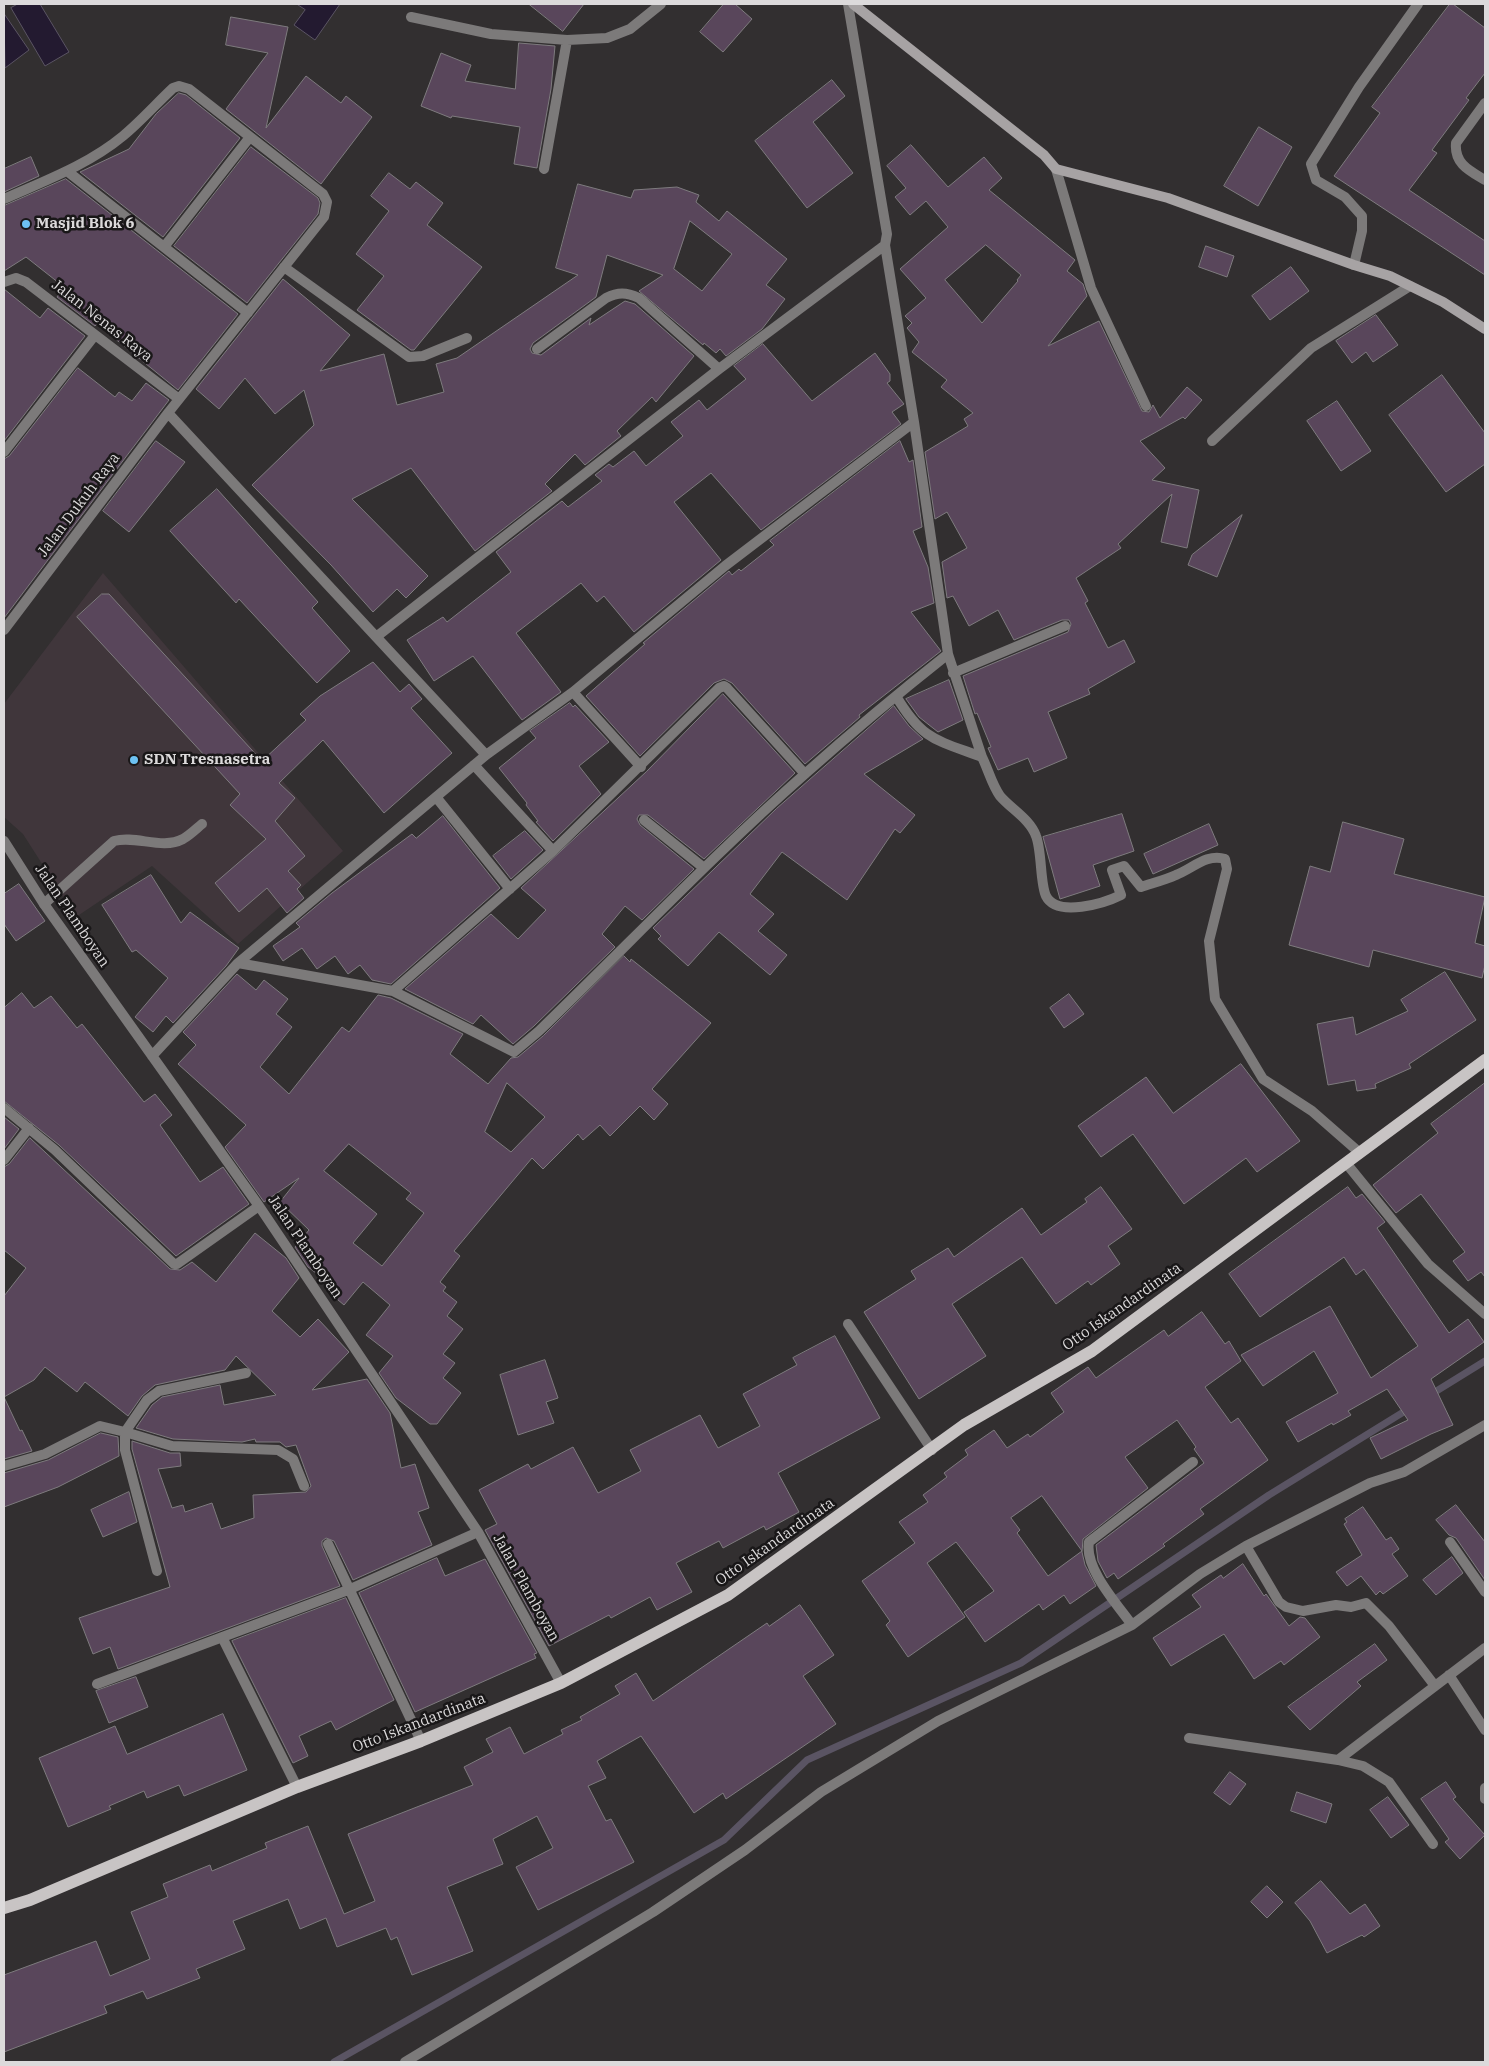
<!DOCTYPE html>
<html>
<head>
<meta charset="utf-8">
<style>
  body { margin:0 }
  #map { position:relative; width:1489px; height:2066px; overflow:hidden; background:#322f30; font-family:"IBM Plex Serif",serif }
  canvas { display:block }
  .frame { position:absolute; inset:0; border:5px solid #dcdadb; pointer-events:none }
</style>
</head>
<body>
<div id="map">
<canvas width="1489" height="2066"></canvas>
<div class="frame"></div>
</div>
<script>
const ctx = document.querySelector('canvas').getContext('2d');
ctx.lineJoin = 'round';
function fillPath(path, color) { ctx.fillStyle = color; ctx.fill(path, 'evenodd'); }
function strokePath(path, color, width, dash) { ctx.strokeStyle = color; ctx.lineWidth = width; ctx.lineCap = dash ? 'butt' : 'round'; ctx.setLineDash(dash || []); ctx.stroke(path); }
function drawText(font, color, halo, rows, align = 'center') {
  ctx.font = font + ' "IBM Plex Serif",serif'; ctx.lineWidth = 5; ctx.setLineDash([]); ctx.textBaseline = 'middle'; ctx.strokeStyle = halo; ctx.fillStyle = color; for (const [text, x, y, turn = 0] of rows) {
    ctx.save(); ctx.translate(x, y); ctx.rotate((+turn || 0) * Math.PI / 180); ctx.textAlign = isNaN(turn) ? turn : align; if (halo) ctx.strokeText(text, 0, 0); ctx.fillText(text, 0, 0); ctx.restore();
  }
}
fillPath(new Path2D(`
  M103 573 343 851 238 944 152 866 76 917 23 834 4 817V704Z`), '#40363b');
const water = new Path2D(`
  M18 4H40L69 52 45 66 11 8Z
  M297 4H340L315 40 294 25 305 10Z
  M5 15 29 50 5 68 4 16Z`);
fillPath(water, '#231a30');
strokePath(water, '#5a5463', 1);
strokePath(new Path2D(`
  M1430 1395 1485 1361
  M334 2062 724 1840 807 1760 1021 1663 1269 1495 1410 1408`), '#5a5463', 7);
const building = new Path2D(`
  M529 4H584L563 31Z
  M724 4H735L752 19 723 52 700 32Z
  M1450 4H1453L1485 28V73L1466 98 1469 100 1432 150 1437 153 1409 190 1485 241V275L1334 176 1380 113 1372 107Z
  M231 17 288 27 266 128 306 76 341 103 346 96 372 117 321 184 226 109 268 53 226 45Z
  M519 43 555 46 551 89 537 168 514 164 520 127 452 116 451 118 421 106 441 53 471 65 465 81 515 89Z
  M832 80 845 96 813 122 853 173 807 208 755 141Z
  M179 93 186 95 240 138 163 237 80 172 129 149 156 114Z
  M1259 127 1292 147 1258 206 1224 186Z
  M911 145 948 187 984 157 1002 178 989 190 1075 260 1067 271 1083 284 1087 296 1048 346 1099 321 1142 411 1149 412 1153 405 1160 418 1187 387 1202 400 1185 419 1183 417 1140 441 1165 468 1152 480 1199 490 1187 548 1161 542 1172 494 1118 544 1121 548 1076 578 1088 601 1085 603 1108 648 1124 640 1135 662 1088 689 1090 694 1048 712 1067 758 1034 772 1028 758 998 770 988 748 991 747 977 713 975 714 963 676 1068 632 1071 624 1069 620H1062L1014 640 998 610 969 626 953 596 947 598 942 562 967 548 947 512 935 519 925 452 968 426 964 419 973 413 941 387 947 380 912 352 919 342 907 328 912 323 905 316 926 298 900 269 948 227 926 201 910 215 895 197 906 188 887 166ZM986 245 1021 275 1017 280 1018 281 982 323 945 280Z
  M251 147 318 198 320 203 318 214 247 303 174 246Z
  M31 157 39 176 4 192V169Z
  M389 173 410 189 416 182 443 203 427 225 482 267 414 350H411L357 310 384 276 356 254 389 211 371 196Z
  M66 179 238 314 178 390 97 324 95 326 57 297 64 287 26 257 4 271V206Z
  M578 184 631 198 634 190 677 187 699 195 696 202 719 221 727 211 787 259 766 285 785 299 762 329 726 356 720 349 716 353 704 343 703 345 639 291 663 275 607 255 596 297 533 343 530 349 532 353 541 355 591 318 589 325 625 301 635 304 694 356 656 402 652 397 617 431 621 436 585 465 575 454 545 484 552 491 475 551 411 468 352 499 428 576 406 598 397 589 373 612 331 565 252 485 314 425 304 390 275 414 245 378 219 409 196 389 283 279 350 335 320 371 384 354 397 405 444 392 436 364 457 358 578 275 556 268ZM690 221 732 254 702 291 674 269Z
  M1206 246 1234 256 1227 277 1199 267Z
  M1291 267 1309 291 1270 320 1252 296Z
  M4 289 40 318 48 308 85 336 4 441Z
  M1376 315 1398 345 1373 362 1366 352 1352 363 1336 341Z
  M763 344 812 401 875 353 890 374V381L887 383 904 404 892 412 901 424 761 530 711 473 674 502 721 560 634 632 604 596 597 602 581 583 516 633 561 692 522 720 473 656 434 681 407 640 443 617 447 622 511 572 496 552 562 501 568 507 602 481 595 475 609 464 613 467 634 451 646 466 683 436 671 422 699 400 707 410 746 379 734 366Z
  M78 368 115 397 119 392 132 401 146 383 169 400 4 618V459L9 456Z
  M1442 375 1485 433V464L1446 492 1389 415Z
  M1337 401 1371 451 1341 471 1307 421Z
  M156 441 185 462 129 532 103 511Z
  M900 441 909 462 913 460 922 527 913 531 928 567 934 603 911 612 941 651 859 715 860 717 805 764 732 683 724 679 714 683 640 756 586 696 645 644 643 643 729 571 732 575 739 569 741 571 774 545 770 541Z
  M217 489 318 602 312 608 350 651 317 683 239 599 236 603 170 531Z
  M1242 515 1217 577 1188 565 1192 555Z
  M102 594H109L262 761 306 720 300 714 320 696 373 662 400 692 409 684 422 699 411 708 452 753 384 813 323 740 279 783 295 798 275 821 305 856 288 871 301 885 297 889 304 898 287 913 267 888 239 912 215 883 266 839 230 805 240 794 77 617Z
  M949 680 963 720 938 732 919 717 906 699Z
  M723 694 795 773 704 859 648 815H639L637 819 640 825 694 869 642 920 625 906 602 934 615 947 534 1026 513 1044 481 1015 473 1024 405 989 491 914 518 939 546 910 521 888 646 772Z
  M570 703 573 707 575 705 609 742 579 766 601 794 553 841 536 822 538 821 526 805 527 803 499 768 536 738 530 731Z
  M894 706 909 726 923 739 864 774 915 815 900 833 895 829 847 900 782 852 750 894 774 914 758 931 787 955 770 975 719 932 688 966 658 939 661 936 653 928 776 809Z
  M1122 814 1134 851 1093 865 1100 886 1060 899 1043 837Z
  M443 816 500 888 391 984 372 980 360 965 348 974 335 956 317 969 302 948 283 961 273 946 300 927 296 923 332 893 412 834 416 838Z
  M1343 822 1404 839 1394 874 1485 897 1475 943 1485 946V965L1482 978 1373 950 1369 967 1289 945 1310 866 1330 872Z
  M1209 824 1218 845 1153 874 1144 854Z
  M525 831 543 850 511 879 493 856Z
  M151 875 181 923 190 912 239 948 226 966 173 1023 166 1016 153 1032 135 1017 168 978 136 950 132 952 102 905Z
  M19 884 45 921 16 941 4 924V894Z
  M624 956 630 962 631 959 711 1023 652 1089 668 1104 654 1120 640 1106 610 1136 600 1125 583 1140 578 1134 543 1169 532 1158 454 1251 460 1256 440 1282 446 1287 443 1291 457 1302 447 1316 463 1329 443 1354 455 1363 443 1378 461 1393 437 1424H430L396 1398 379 1373 393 1356 366 1335 390 1305 363 1282 344 1305 331 1294 336 1288 308 1267 295 1247 309 1230 280 1202 299 1178 264 1202 225 1147 246 1125 178 1064 196 1045 183 1032 237 974 256 990 264 980 288 999 276 1014 292 1027 260 1067 289 1094 342 1027 349 1032 378 995 391 998 463 1034 450 1054 488 1084 511 1058 518 1057 543 1036ZM507 1083 545 1117 511 1152 485 1132ZM349 1144 411 1193 406 1199 424 1213 382 1266 353 1243 377 1214 324 1171Z
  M1445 972 1476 1020 1409 1064 1411 1068 1375 1084 1376 1088 1357 1091 1355 1080 1328 1085 1317 1024 1353 1017 1356 1035 1408 1011 1401 1000Z
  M22 993 34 1008 51 996 77 1028 82 1024 144 1102 155 1094 172 1115 160 1125 200 1182 223 1167 249 1204 176 1256 59 1145 4 1101V1008Z
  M1069 994 1084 1014 1064 1028 1050 1008Z
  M1241 1064 1300 1141 1257 1172 1246 1158 1184 1204 1133 1134 1101 1157 1078 1126 1146 1077 1173 1113Z
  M1485 1083V1277L1481 1272 1468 1281 1453 1261 1465 1252 1421 1194 1396 1213 1373 1185 1438 1133 1431 1124Z
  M4 1117 19 1129 4 1149Z
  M30 1138 170 1269 180 1270 192 1262 216 1282 255 1233 286 1258 299 1278 272 1311 300 1337 318 1319 349 1352 312 1390 367 1379 390 1413 401 1468 415 1464 429 1508 418 1512 432 1545 353 1580 334 1541 326 1538 322 1541V1546L340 1586 118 1669 110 1647 93 1654 79 1618 170 1587 132 1449V1441L170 1453H180L181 1466 158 1469 172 1508 183 1505 185 1512 212 1503 221 1529 254 1518 253 1495 306 1492 311 1486 296 1445 286 1447 280 1442H256L255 1439 242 1442 173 1439 136 1428 152 1405 162 1397 220 1385 224 1405 276 1395 236 1356 225 1370 155 1385 142 1396 128 1416 85 1382 77 1392 45 1367 34 1380 4 1397 20 1431 22 1430 32 1451 4 1459V1296L26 1268 4 1250V1167L9 1164Z
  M1101 1187 1132 1229 1108 1246 1120 1264 1091 1285 1088 1281 1056 1304 1022 1257 952 1304 986 1356 919 1399 864 1312 916 1279 911 1271 948 1248 954 1257 1022 1208 1041 1235 1087 1202 1085 1199Z
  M1348 1187 1356 1198 1362 1194 1385 1222 1377 1228 1449 1333 1468 1319 1484 1342 1431 1379 1453 1425 1431 1434 1381 1459 1370 1438 1408 1420 1387 1389 1348 1411 1351 1415 1333 1425 1332 1423 1298 1442 1286 1422 1338 1393 1314 1351 1263 1386 1241 1355 1330 1306 1371 1378 1418 1346 1364 1269 1356 1275 1344 1257 1260 1317 1229 1274Z
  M1202 1312 1225 1344 1229 1341 1241 1361 1205 1387 1231 1423 1238 1418 1268 1460 1200 1509 1204 1514 1163 1544 1165 1546 1118 1579 1114 1573 1107 1578 1098 1561 1096 1545 1204 1463 1194 1449 1196 1447 1177 1420 1125 1457 1148 1488 1083 1539 1082 1552 1085 1565 1096 1586 1070 1604 1064 1595 1043 1610 1039 1604 985 1642 964 1612 994 1591 956 1542 927 1563 965 1617 908 1657 886 1625 890 1621 862 1581 915 1543 899 1522 928 1502 923 1495 947 1477 944 1473 968 1455 965 1450 994 1430 1007 1448 1028 1434 1030 1437 1064 1412 1051 1393 1088 1367 1096 1378 1164 1330 1168 1336ZM1042 1496 1082 1551 1048 1576 1017 1533 1020 1530 1011 1518Z
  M835 1336 880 1418 778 1473 799 1512 766 1530 764 1526 723 1548 719 1541 676 1563 692 1592 657 1610 650 1597 611 1618 609 1615 549 1646 485 1530 497 1524 479 1490 528 1464 531 1469 573 1447 598 1493 641 1471 630 1450 700 1415 718 1448 760 1426 743 1394 797 1365 793 1358Z
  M545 1360 558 1398 546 1402 554 1423 518 1435 500 1375Z
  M101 1433 118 1437 119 1456 58 1487 4 1507V1473L48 1460Z
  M129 1492 137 1522 103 1537 91 1510Z
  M1456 1505 1485 1542V1580L1456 1538 1449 1535 1436 1520Z
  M1363 1507 1386 1540 1391 1537 1399 1549 1392 1554 1408 1576 1383 1594 1380 1591 1376 1595 1361 1576 1347 1586 1336 1572 1362 1555 1344 1524 1347 1522 1345 1519Z
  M1452 1557 1463 1573 1436 1595 1423 1580Z
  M437 1558 445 1576 485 1559 537 1653 534 1654 536 1658 415 1712 359 1593Z
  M1243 1564 1264 1596 1266 1594 1289 1626 1300 1617 1305 1618 1320 1637 1284 1665 1281 1661 1254 1679 1224 1634 1171 1666 1153 1638 1201 1607 1192 1595 1221 1575 1223 1578Z
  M346 1598 394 1700 336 1730 331 1721 299 1736 308 1756 293 1763 232 1641Z
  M800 1605 834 1655 803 1676 836 1724 726 1799 723 1793 694 1813 641 1736 597 1761 606 1778 588 1786 606 1821 611 1819 634 1862 538 1910 516 1867 553 1848 537 1816 493 1839 503 1864 447 1887 473 1951 412 1975 397 1937 391 1940 386 1928 337 1947 326 1918 300 1929 288 1899 233 1921 245 1949 196 1969 200 1978 147 1999 143 1991 104 2006 107 2013 4 2052V1975L96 1941 110 1976 150 1959 131 1912 168 1897 163 1884 210 1865 212 1871 267 1848 265 1843 308 1826 344 1914 375 1901 348 1834 473 1785 464 1767 493 1752 486 1739 510 1727 524 1754 563 1734 561 1730 582 1720 580 1717 620 1694 615 1686 636 1673 653 1701 767 1623 769 1626Z
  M1375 1644 1387 1660 1357 1682 1361 1686 1310 1730 1288 1707Z
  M136 1677 148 1707 109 1723 96 1691Z
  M223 1714 247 1770 184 1796 179 1785 147 1798 144 1791 109 1806 111 1809 68 1827 39 1758 115 1726 127 1754Z
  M1230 1772 1246 1784 1230 1805 1214 1793Z
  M1446 1782 1456 1797 1453 1799 1485 1835 1460 1859 1445 1842 1449 1839 1421 1799Z
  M1297 1792 1332 1804 1326 1823 1291 1811Z
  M1388 1797 1409 1825 1391 1838 1370 1810Z
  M1321 1881 1350 1914 1365 1904 1380 1926 1364 1937 1362 1935 1327 1953 1310 1921 1295 1903Z
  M1267 1886 1283 1902 1267 1918 1251 1902Z`);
fillPath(building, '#59465b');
strokePath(building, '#7e7b7e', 1);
strokePath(new Path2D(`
  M44 904 114 841C136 835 162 850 183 839 190 835 196 829 202 824`), '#7c7a7a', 10);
strokePath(new Path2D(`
  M411 17 491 34 567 40 607 38 630 29 661 4
  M1485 103 1456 143C1454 164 1470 171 1485 180
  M544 169 567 40
  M1056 169 1091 288 1146 406
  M67 171 248 313
  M4 199C44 181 88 165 123 136 140 122 156 104 173 88L179 86 189 89 323 194 327 202 324 217 168 413 4 630
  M164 247 250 137
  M1354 265 1362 231V216L1345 197 1316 180 1311 164 1359 87 1418 4
  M284 267 409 357 423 356 467 338
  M4 282 16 278 26 282 179 399
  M537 349 606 298C618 292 626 292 639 298L719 369
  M168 413 486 755
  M1212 441 1311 348 1410 286
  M4 452 95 335
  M376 637 719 369 885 245
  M948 654 982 757
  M953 673 1065 626
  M573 692 641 767
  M896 696C922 740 936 740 982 757 988 769 992 785 1000 796 1011 809 1030 819 1036 836 1042 851 1040 884 1046 896 1057 918 1105 903 1121 895L1112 870 1124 866 1141 887C1153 883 1165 880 1176 875 1192 869 1207 853 1225 859L1227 869 1209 941 1215 999 1263 1079 1312 1111 1360 1153
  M474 765 553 851
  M436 797 510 889
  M644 820 704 868
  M4 841 44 904 259 1206 478 1532 561 1683
  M238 963 393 991 514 1052 539 1031C628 945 713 855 806 773 852 732 900 692 948 654L914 422 885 245 887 234 848 4
  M393 991 553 851 719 688 724 686 727 688 805 774
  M152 1056 238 963 486 755 573 692 725 566 914 422
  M4 1108 55 1150 174 1264H177L259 1206
  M4 1160 29 1128
  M1346 1163 1428 1264 1485 1314
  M848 1324 932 1450
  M4 1466 45 1454 100 1426 125 1432 147 1400 159 1391 246 1373
  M1450 1542 1485 1592
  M328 1544 421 1741
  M1246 1546 1279 1602 1286 1607 1303 1611 1336 1605 1351 1607 1366 1603 1389 1626 1435 1686
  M157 1571 125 1450V1432L172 1446 278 1450 293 1459 304 1486
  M1132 1625C1117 1604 1084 1568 1089 1542L1193 1462
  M222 1637 297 1787
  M1449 1675 1485 1730
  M97 1684 348 1590 478 1532
  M1189 1738 1338 1760 1363 1766 1389 1782 1433 1844
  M1338 1760 1485 1648
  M1485 1788V1799
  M405 2062 653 1912 745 1850 821 1792 938 1721 1132 1625 1200 1574 1246 1546 1370 1483 1404 1472 1485 1425`), '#7c7a7a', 10);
strokePath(new Path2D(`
  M853 4 1044 155 1056 169 1168 198 1354 265 1390 276 1443 302 1485 329`), '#a7a3a4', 10);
strokePath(new Path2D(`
  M4 1908 30 1900 297 1787 421 1741 561 1683 728 1595 964 1425 1092 1351 1485 1060`), '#c8c4c4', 12);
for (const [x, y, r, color] of [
  [26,224,5,"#6dc2f3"],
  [134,760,5,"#6dc2f3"]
]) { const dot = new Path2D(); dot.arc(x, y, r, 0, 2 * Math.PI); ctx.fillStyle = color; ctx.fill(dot); strokePath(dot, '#191718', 2); }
drawText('bold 15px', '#dcdadb', '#191718', [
  ["Masjid Blok 6",36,224],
  ["SDN Tresnasetra",144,760]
], 'left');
drawText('15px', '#dcdadb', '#191718', [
  ["Jalan Nenas Raya",102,321,38],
  ["Jalan Dukuh Raya",79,505,-53],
  ["Jalan Plamboyan",72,916,56],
  ["Jalan Plamboyan",305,1247,56],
  ["Otto Iskandardinata",1122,1307,-35],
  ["Otto Iskandardinata",775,1542,-35],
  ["Jalan Plamboyan",526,1588,61],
  ["Otto Iskandardinata",419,1723,-21]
]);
</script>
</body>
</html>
